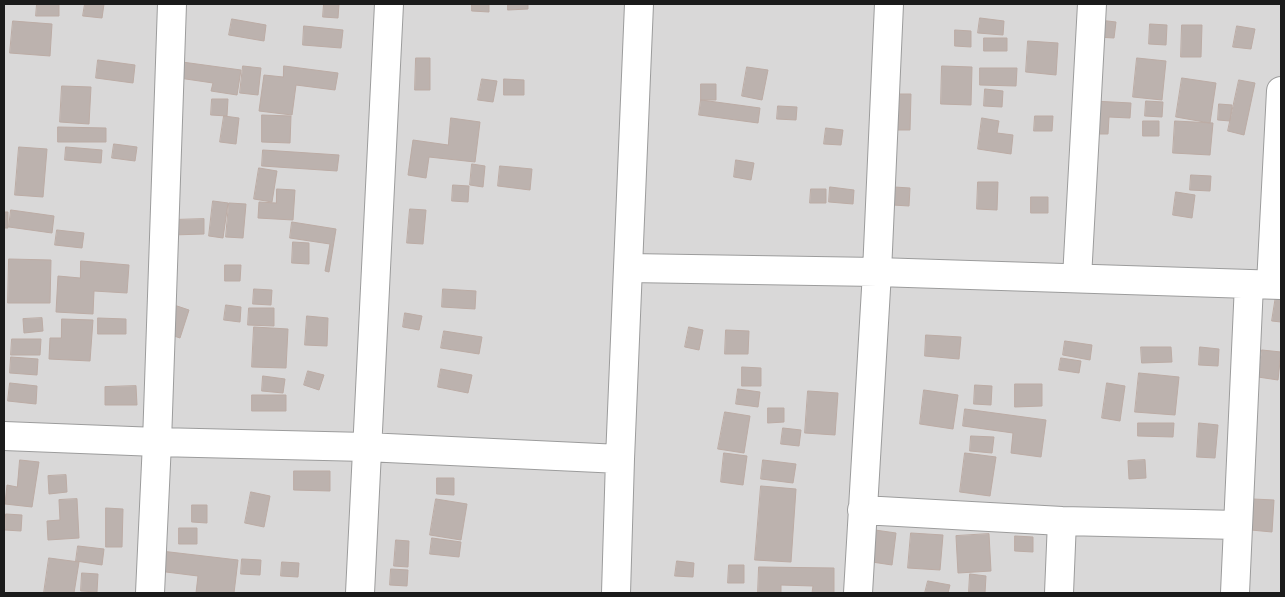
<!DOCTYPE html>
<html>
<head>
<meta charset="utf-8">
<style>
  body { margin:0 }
  #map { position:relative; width:1285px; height:597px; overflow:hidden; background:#ece7e1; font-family:Jost,sans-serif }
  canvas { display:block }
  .frame { position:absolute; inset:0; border:5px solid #1b1b1b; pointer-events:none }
</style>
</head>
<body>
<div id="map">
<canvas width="1285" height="597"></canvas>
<div class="frame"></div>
</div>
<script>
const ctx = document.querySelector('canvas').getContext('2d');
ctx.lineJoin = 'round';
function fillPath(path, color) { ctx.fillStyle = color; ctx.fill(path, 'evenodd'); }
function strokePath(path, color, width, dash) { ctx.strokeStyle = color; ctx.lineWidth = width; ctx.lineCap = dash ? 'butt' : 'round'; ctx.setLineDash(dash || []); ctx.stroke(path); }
fillPath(new Path2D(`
  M4 4H1281V593H4Z`), '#d9d8d8');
const building = new Path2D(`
  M37 4H59V16H36Z
  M85 4H104L102 18 83 16Z
  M324 4H339L338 18 323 17Z
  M472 4H489V12L472 11Z
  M508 4H528V9L508 10Z
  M980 18 1004 21 1003 35 978 33Z
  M232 19 266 25 264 41 229 35Z
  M1099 20 1116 22 1114 38 1097 37Z
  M13 21 52 24 50 56 10 53Z
  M1150 24 1167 25 1166 45 1149 44Z
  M1182 25H1202L1201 57H1181Z
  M304 26 343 30 341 48 303 45Z
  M1237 26 1255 29 1251 49 1233 47Z
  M955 30 971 31V47L955 46Z
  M984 38H1007V51H984Z
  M1028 41 1058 43 1056 75 1026 72Z
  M416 58H430V90H415Z
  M1137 58 1166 61 1162 100 1133 97Z
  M98 60 135 65 133 83 96 78Z
  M182 62 241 70 237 95 211 91 213 83 179 78Z
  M243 66 261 68 258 95 240 93Z
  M284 66 338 73 335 90 296 85 292 115 259 111 264 75 283 77Z
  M942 66 972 67 971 105 941 104Z
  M747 67 768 70 762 100 742 96Z
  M980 68H1017L1016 86 980 85Z
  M1182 78 1216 83 1210 123 1176 117Z
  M482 79 497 81 493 102 478 100Z
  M504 79 524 80V95H504Z
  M1239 80 1255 83 1244 135 1228 131Z
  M701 84H716V100H701Z
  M62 86 91 87 89 124 60 122Z
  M985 89 1003 91 1002 107 984 106Z
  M896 94H911L910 130H895Z
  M212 99H228L227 116 211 115Z
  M701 100 760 108 758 123 699 115Z
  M1093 101 1131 103 1130 118 1109 117 1108 134H1091Z
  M1146 101 1163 102 1162 117 1145 116Z
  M1219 104 1232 105 1230 121 1218 120Z
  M778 106 797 107 796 120 777 119Z
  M262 115 291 116 290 143 262 142Z
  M224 116 239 118 236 144 220 142Z
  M1035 116H1053L1052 131H1034Z
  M451 118 480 122 475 162 429 157 426 178 408 175 413 140 448 145Z
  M982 118 999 121 997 133 1013 135 1011 154 978 149Z
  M1143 121H1159V136H1143Z
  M1175 121 1213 123 1210 155 1173 153Z
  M58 127 106 128V142H58Z
  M826 128 843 130 841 145 824 144Z
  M114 144 137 147 135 161 112 158Z
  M19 147 47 149 43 197 15 195Z
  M66 147 102 150 101 163 65 160Z
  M263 150 339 155 337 171 262 166Z
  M736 160 754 163 751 180 734 177Z
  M472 164 485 166 483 187 470 185Z
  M500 166 532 169 530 190 498 186Z
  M259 168 277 171 272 202 254 199Z
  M1191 175 1211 176 1210 191 1190 190Z
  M978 182H998L997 210 977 209Z
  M453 185 469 186 468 202 452 201Z
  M830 187 854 190 853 204 829 202Z
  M894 187 910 188 909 206 893 205Z
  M277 189 295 190 293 220 258 218 259 202 276 203Z
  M811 189H826V203H810Z
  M1176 192 1195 195 1192 218 1173 215Z
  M1031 197H1048V213H1031Z
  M213 201 228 203 223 238 209 236Z
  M229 203 246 204 243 238 226 237Z
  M410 209 426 210 423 244 407 243Z
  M11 210 54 216 52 233 9 227Z
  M4 212H8V228H4Z
  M204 219V234L172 235V220Z
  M292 222 336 229 329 272 325 271 330 244 290 238Z
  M57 230 84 233 82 248 55 245Z
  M293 242 309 243V264L292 263Z
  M9 259 51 260 50 303H8Z
  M81 261 129 265 127 293 94 291 93 314 56 312 58 276 80 278Z
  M225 265H241L240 281H225Z
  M1278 283H1281V322L1272 321Z
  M254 289 272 290 271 305 253 304Z
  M443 289 476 291 475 309 442 307Z
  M171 304 189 310 180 338 162 332Z
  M226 305 241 307 240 322 224 320Z
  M249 308H274V326L248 325Z
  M405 313 422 316 419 330 403 327Z
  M307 316 328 318 327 346 305 345Z
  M42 318 43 331 24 333 23 319Z
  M98 318 126 319V334H98Z
  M62 319 93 320 90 361 49 359 50 338H61Z
  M254 327 288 329 286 368 252 367Z
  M689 327 703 330 699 350 685 347Z
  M726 330 749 331 748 354H725Z
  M444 331 482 337 479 354 441 348Z
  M926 335 961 337 959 359 925 356Z
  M12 339H41L40 355H11Z
  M1065 341 1092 345 1090 360 1063 355Z
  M1141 347H1171L1172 362 1142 363Z
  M1200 347 1219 349 1218 366 1199 365Z
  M1262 350 1281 352 1278 380 1258 377Z
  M11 357 38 359 37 375 10 373Z
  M1061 358 1081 361 1079 373 1059 370Z
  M742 367 761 368V386H742Z
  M441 369 472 375 468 393 438 387Z
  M308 371 324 375 319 390 304 385Z
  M1139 373 1179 377 1175 415 1135 412Z
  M263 376 285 379 283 393 262 391Z
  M10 383 37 386 36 404 8 401Z
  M1107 383 1125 386 1120 421 1102 418Z
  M1015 384H1042V406L1015 407Z
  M975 385 992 386 991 405 974 404Z
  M136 386 137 405H105V387Z
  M738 389 760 392 758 407 736 404Z
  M924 390 958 395 953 429 920 424Z
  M808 391 838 393 835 435 805 433Z
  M252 395H286V411H252Z
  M768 408H784V422L768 423Z
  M965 409 1046 420 1041 457 1011 453 1013 433 963 426Z
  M725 412 750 416 744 453 718 449Z
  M1138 423H1174L1173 437 1138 436Z
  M1199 423 1218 425 1215 458 1197 457Z
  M783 428 801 430 799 446 781 444Z
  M971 436 994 437 992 453 970 451Z
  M724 453 747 456 743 485 721 482Z
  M965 453 996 457 990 496 960 492Z
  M20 460 39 462 32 507 5 504 7 485 17 487Z
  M763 460 796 464 793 483 761 479Z
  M1145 460 1146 478 1129 479 1128 461Z
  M294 471H330V491L294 490Z
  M66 475 67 492 49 494 48 476Z
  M437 478H454V495L437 494Z
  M761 486 796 489 791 562 755 560Z
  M251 492 270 496 264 527 245 523Z
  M77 499 79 538 48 540 47 521 60 520 59 500Z
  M436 499 467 504 461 540 430 535Z
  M1253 499 1274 500 1272 532 1251 530Z
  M192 505H207V523L192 522Z
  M106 508 123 509 122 547H106Z
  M6 514 22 515 21 531 5 530Z
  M179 528H197V544H179Z
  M875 530 896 533 892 565 872 562Z
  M911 533 943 535 940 570 908 568Z
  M989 534 991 571 958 573 956 536Z
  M1015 536 1033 537V552L1015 551Z
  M432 538 461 542 459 557 430 554Z
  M396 540 409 541 408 567 394 566Z
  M78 546 104 549 102 565 76 561Z
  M161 551 238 560 234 593H196L198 576 158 571Z
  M49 558 79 562 74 593H44Z
  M242 559 261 560 260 575 241 574Z
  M677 561 694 563 693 577 675 576Z
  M282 562 299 563 298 577 281 576Z
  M729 565H744V583H728Z
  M759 567 834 568V593H812L813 586 781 585V593H758Z
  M391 569 408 570 407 586 390 585Z
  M82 573 98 574 97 592 81 591Z
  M970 574 986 576 985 593 969 592Z
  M928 581 950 585 948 593H925Z`);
fillPath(building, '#bcb2ae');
strokePath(building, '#bcaca5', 1);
const minor = new Path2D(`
  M629 268 877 272 1281 285
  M1077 278 1092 4
  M1271 284 1281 91
  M4 436 157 442 366 447 620 459
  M862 510 1062 521 1238 525
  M150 593 157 442 172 4
  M360 593 389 4
  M616 593 620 459 639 4
  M858 593 877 272 889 4
  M1059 593 1062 521
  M1235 593 1249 284`);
strokePath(minor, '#9c9c9c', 30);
strokePath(minor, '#fff', 28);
</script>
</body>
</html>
